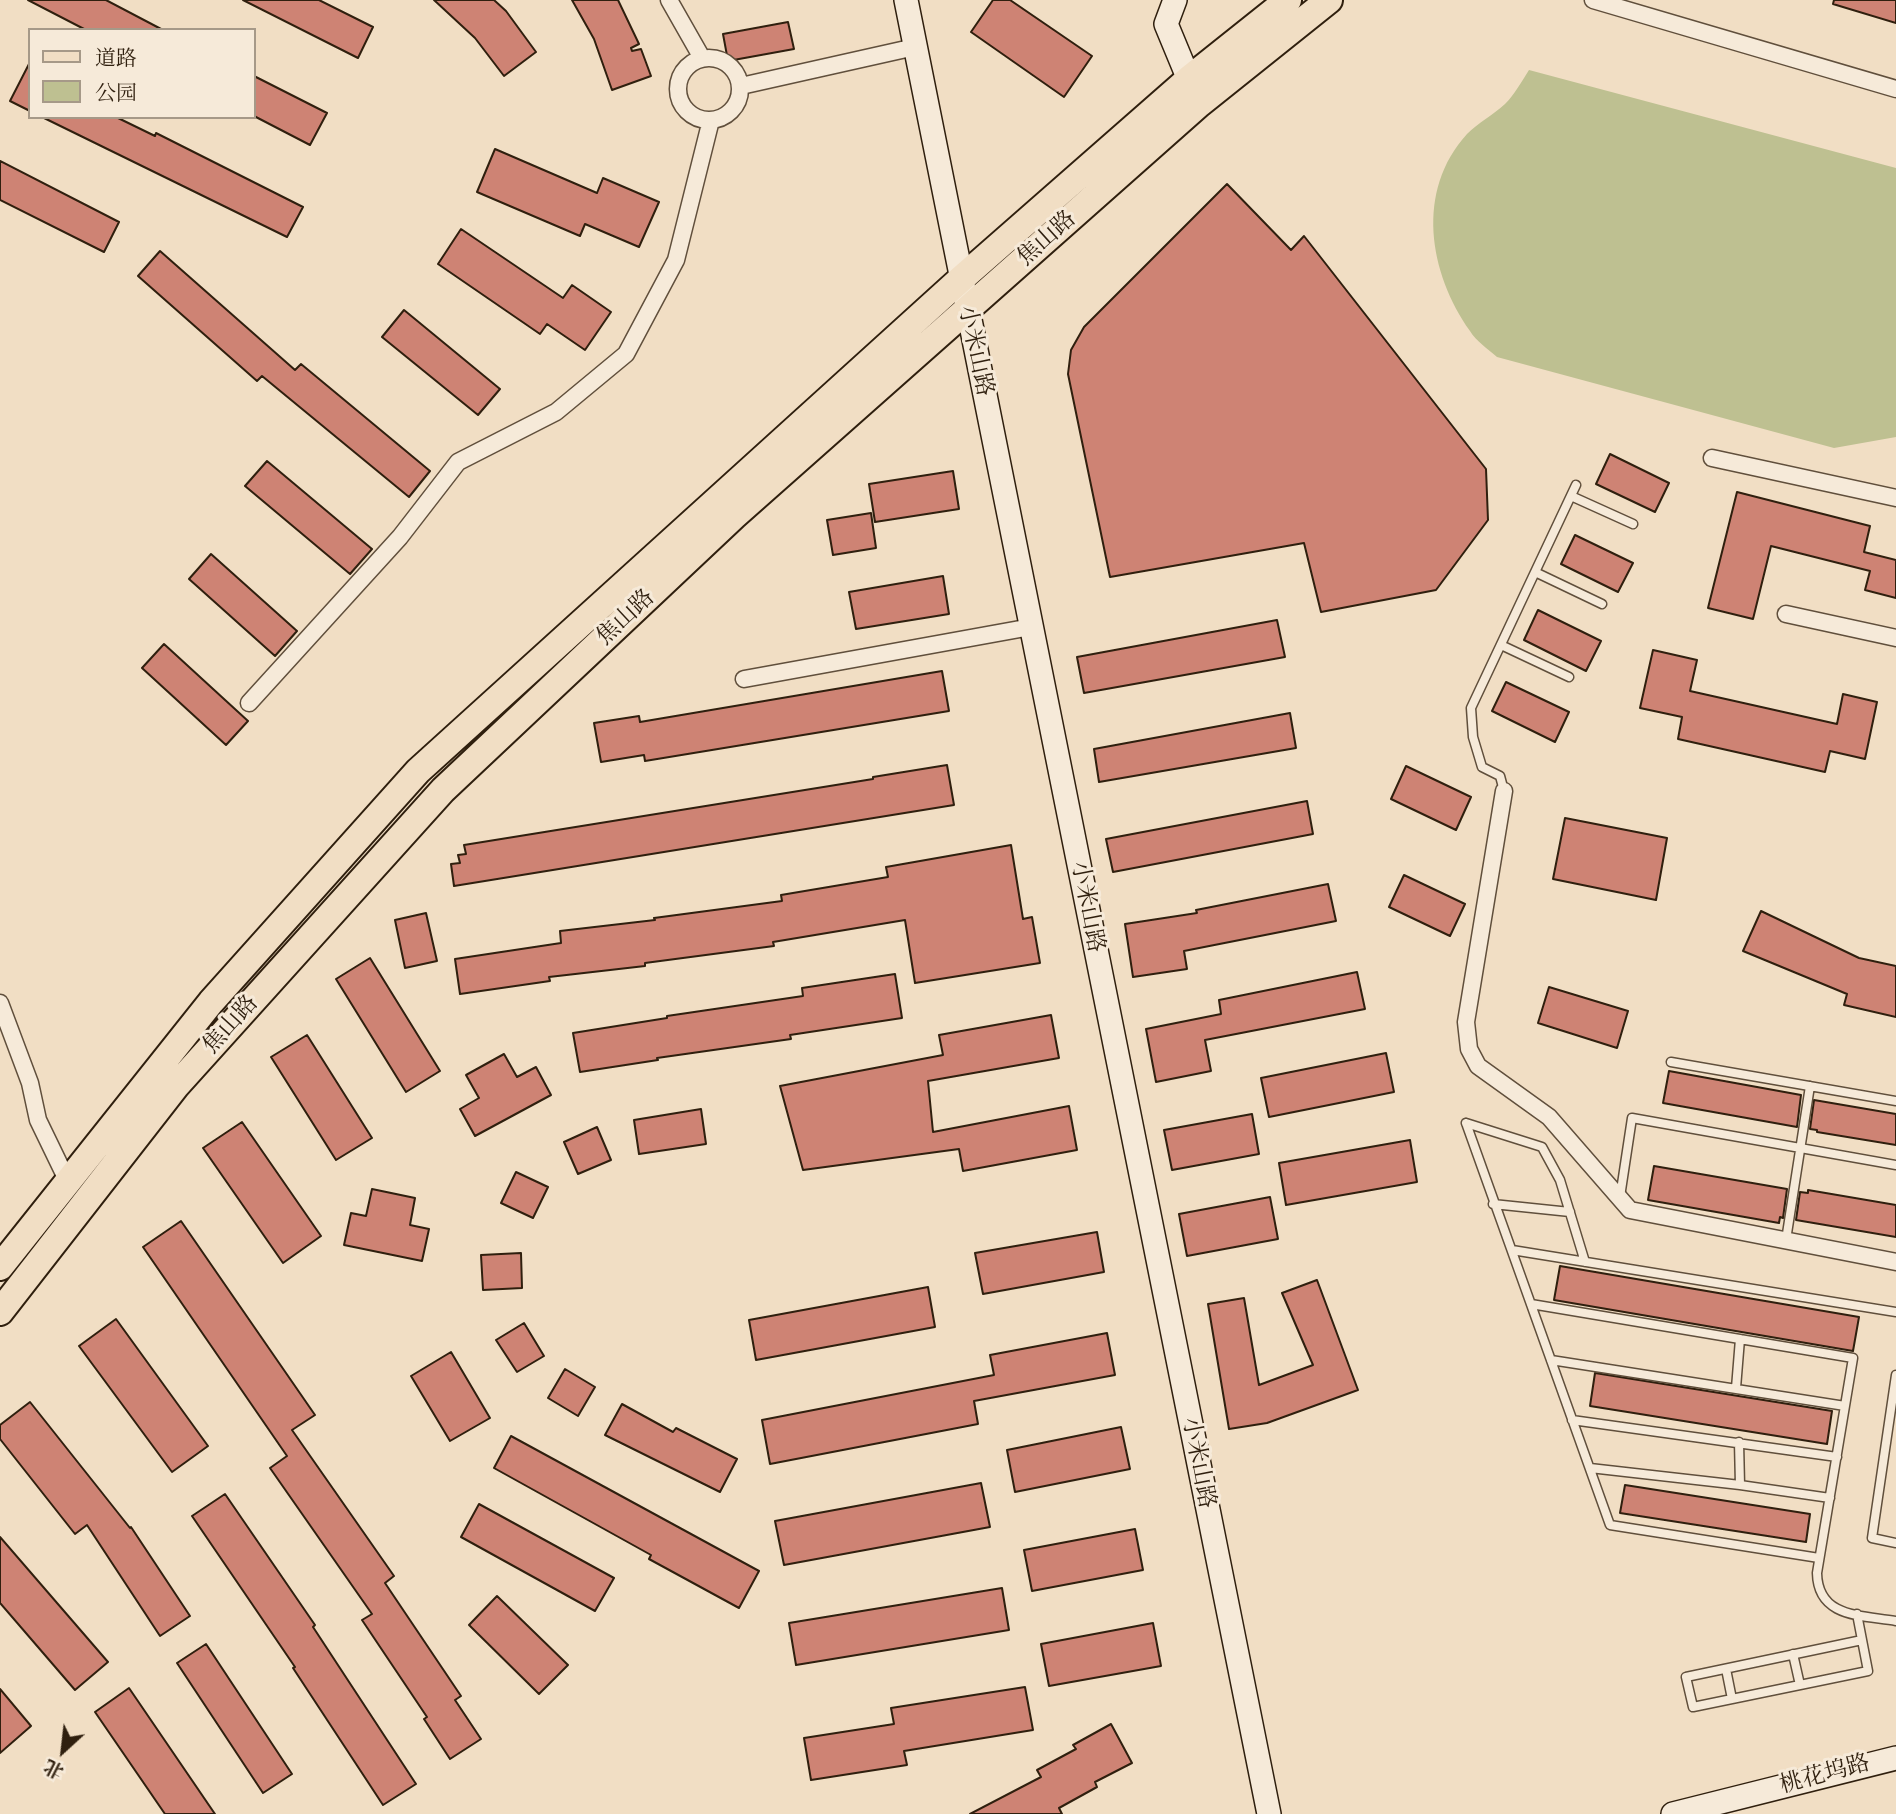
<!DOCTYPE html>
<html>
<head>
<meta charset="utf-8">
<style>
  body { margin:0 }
  #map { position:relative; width:1896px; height:1814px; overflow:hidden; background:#f1dec4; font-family:"Gentium Book Plus","Noto Serif SC",serif }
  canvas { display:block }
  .legend { position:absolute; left:28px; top:28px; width:228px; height:91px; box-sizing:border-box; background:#f6ead9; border:2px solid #a69988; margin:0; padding:9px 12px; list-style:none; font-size:21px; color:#2f1f0e }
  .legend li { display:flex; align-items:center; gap:14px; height:35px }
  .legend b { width:35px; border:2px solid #a69988 }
  .north { position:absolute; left:28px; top:1716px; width:70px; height:70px; -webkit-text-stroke:5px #f6ead9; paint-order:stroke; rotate:207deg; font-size:19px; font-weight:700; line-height:28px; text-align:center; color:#2f1f0e }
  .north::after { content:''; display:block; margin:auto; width:24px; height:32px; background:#2f1f0e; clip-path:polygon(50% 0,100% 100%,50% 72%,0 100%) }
</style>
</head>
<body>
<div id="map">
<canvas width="1896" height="1814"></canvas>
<ul class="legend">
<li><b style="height:9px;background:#f1dec4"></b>道路</li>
<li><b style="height:19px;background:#bec091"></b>公园</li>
</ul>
<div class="north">北</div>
</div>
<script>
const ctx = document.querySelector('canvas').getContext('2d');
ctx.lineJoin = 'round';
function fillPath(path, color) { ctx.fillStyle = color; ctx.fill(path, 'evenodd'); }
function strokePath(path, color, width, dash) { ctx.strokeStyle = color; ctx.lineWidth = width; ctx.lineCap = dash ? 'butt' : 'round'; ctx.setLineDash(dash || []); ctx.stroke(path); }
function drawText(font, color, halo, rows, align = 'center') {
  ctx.font = font + ' "Gentium Book Plus","Noto Serif SC",serif'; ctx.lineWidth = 6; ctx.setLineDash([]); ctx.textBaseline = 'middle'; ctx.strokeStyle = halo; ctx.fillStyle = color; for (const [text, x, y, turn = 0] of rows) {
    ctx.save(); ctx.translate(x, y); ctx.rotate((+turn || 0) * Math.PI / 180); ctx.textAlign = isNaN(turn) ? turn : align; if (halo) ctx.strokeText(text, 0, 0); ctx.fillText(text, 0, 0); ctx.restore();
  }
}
fillPath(new Path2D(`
  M1529 70 1896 168V437L1834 448 1497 357C1488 349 1476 341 1470 331 1429 273 1415 191 1467 134 1478 123 1493 115 1505 104 1514 95 1522 81 1529 70Z`), '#bec091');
const building = new Path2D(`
  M28 0H106L163 30H86Z
  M243 0H319L373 27 358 58Z
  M434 0H494L506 11 536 52 504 76 475 38Z
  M572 0H618L639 44 631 48 632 51 641 49 651 76 612 90 594 39Z
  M993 0H1010L1092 56 1064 97 971 32Z
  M1834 0H1896V23L1833 4Z
  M788 22 794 49 728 61 723 34Z
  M30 62V111L10 101Z
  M254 76 327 113 310 145 254 116Z
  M42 117H116L155 136 156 133 303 207 287 237Z
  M495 149 597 193 603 178 659 202 639 247 585 224 580 236 477 192Z
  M0 161 119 222 104 252 0 200Z
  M1227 184 1291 250 1304 236 1486 469 1488 520 1436 590 1321 612 1304 543 1110 577 1068 374 1071 350 1084 327Z
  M461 229 563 298 572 285 611 312 585 350 547 324 540 334 438 264Z
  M160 251 295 370 301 364 430 471 409 497 262 376 257 381 138 276Z
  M404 310 500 389 478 415 382 337Z
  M1610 454 1669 483 1655 512 1596 484Z
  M267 461 372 549 350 574 245 486Z
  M953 471 959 509 875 522 869 484Z
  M1737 492 1870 526 1864 552 1896 560V598L1865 590 1870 571 1771 546 1753 619 1708 608Z
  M871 513 876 548 833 555 827 520Z
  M1575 535 1633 563 1618 592 1561 564Z
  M211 554 297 631 275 656 189 579Z
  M943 576 949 614 856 629 849 592Z
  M1538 610 1601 641 1586 671 1524 640Z
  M1277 620 1285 657 1084 693 1077 657Z
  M164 644 248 721 226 745 142 668Z
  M1653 650 1697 660 1690 691 1837 724 1843 694 1877 702 1865 759 1830 751 1825 772 1678 739 1682 717 1640 708Z
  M942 671 949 711 645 761 644 755 601 762 594 723 639 716 640 722Z
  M1506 682 1569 712 1555 742 1492 711Z
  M1290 713 1296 748 1099 782 1094 749Z
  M947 765 954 805 454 886 451 864 460 863 458 855 466 854 464 845 873 779V777Z
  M1406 766 1471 797 1456 830 1391 799Z
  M1307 801 1313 834 1113 872 1106 839Z
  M1565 818 1667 838 1656 900 1553 879Z
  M1011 845 1023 919 1032 917 1040 963 915 983 905 920 773 942 774 946 645 963V966L549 977 550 981 460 994 455 959 561 943 560 931 655 920 654 918 782 901 781 895 888 877 886 867Z
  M1404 875 1465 904 1450 936 1389 907Z
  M1328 884 1336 921 1184 951 1187 969 1133 977 1125 924 1197 913 1196 910Z
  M1761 911 1859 958 1896 966V1017L1844 1005 1847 994 1743 951Z
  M426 913 437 961 405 968 395 920Z
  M370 958 440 1071 406 1092 336 979Z
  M1357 972 1365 1009 1205 1040 1211 1071 1156 1082 1146 1029 1221 1014 1219 1000Z
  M895 974 902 1018 790 1035 791 1039 657 1058 658 1060 580 1072 573 1033 667 1018V1016L803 996 802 988Z
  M1549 987 1628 1011 1617 1048 1538 1023Z
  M1051 1015 1059 1058 928 1081 933 1132 1069 1106 1077 1150 963 1171 959 1149 803 1170 780 1086 943 1055 939 1035Z
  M307 1035 372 1138 336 1160 271 1057Z
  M1386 1053 1394 1092 1269 1117 1261 1078Z
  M504 1054 517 1077 536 1067 551 1095 475 1136 460 1109 479 1098 466 1075Z
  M1669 1071 1801 1095 1797 1127 1663 1103Z
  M1814 1100 1896 1114V1145L1817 1132V1130L1810 1129Z
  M701 1109 706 1144 639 1154 634 1120Z
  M1252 1114 1259 1154 1172 1170 1164 1130Z
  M242 1122 321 1236 283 1263 203 1148Z
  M597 1127 611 1160 578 1174 564 1142Z
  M1410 1140 1417 1182 1286 1205 1279 1163Z
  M1654 1166 1787 1189 1783 1218 1780 1217 1779 1223 1648 1200Z
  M516 1172 548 1187 533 1218 501 1203Z
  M372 1189 415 1198 410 1225 429 1229 422 1261 344 1245 351 1213 366 1216Z
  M1808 1190 1896 1205V1237L1796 1220 1800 1192 1808 1193Z
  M1270 1197 1278 1239 1187 1256 1179 1214Z
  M181 1221 315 1415 292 1430 394 1576 385 1583 461 1696 455 1700 481 1739 450 1759 424 1719 427 1717 362 1620 372 1614 270 1468 287 1456 143 1247Z
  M1097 1232 1104 1272 983 1294 975 1253Z
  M521 1253 522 1288 483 1290 481 1255Z
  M1560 1266 1859 1317 1853 1351 1554 1300Z
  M1317 1280 1358 1390 1267 1423 1229 1429 1208 1304 1244 1298 1259 1385 1313 1365 1282 1293Z
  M928 1287 935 1327 756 1360 749 1320Z
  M116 1319 208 1446 172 1472 79 1346Z
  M524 1323 544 1356 517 1372 496 1340Z
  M1107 1333 1115 1375 974 1401 978 1424 770 1464 762 1420 994 1375 990 1355Z
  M451 1352 490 1418 450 1441 411 1376Z
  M565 1369 595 1387 578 1416 548 1398Z
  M1595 1373 1832 1411 1827 1444 1590 1406Z
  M30 1402 130 1528 131 1527 190 1616 160 1636 87 1525 75 1534 0 1439V1425Z
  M622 1404 673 1432 676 1428 737 1459 720 1492 605 1435Z
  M1121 1427 1130 1469 1015 1492 1007 1450Z
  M511 1436 759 1571 739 1608 649 1559 651 1555 494 1468Z
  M981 1483 990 1527 784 1565 775 1521Z
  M1625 1485 1810 1514 1806 1542 1620 1513Z
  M225 1494 315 1625 313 1627 416 1784 383 1805 293 1668 295 1667 192 1516Z
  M479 1504 614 1578 595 1611 461 1537Z
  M1135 1529 1143 1570 1032 1591 1024 1550Z
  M0 1537 108 1662 75 1690 0 1603Z
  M1002 1588 1009 1630 796 1665 789 1623Z
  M497 1596 568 1665 539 1694 469 1625Z
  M1153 1623 1161 1666 1049 1686 1041 1644Z
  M206 1644 292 1774 263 1793 177 1663Z
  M1025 1687 1033 1730 904 1751 907 1765 811 1780 804 1738 894 1724 891 1708Z
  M129 1688 215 1814H165L95 1712Z
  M0 1689 31 1726 0 1753Z
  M1111 1724 1132 1763 1095 1782 1097 1787 1059 1808 1062 1814H970L1041 1777 1037 1770 1076 1749 1073 1745Z`);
fillPath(building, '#ce8374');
strokePath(building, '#2f1f0e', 2);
const lane = new Path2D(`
  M1571 496 1633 524
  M1535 572 1602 604
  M1501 645 1569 677
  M1504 791 1500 776 1482 767 1473 737 1471 708 1576 485
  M1671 1062 1896 1101
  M1466 1123 1610 1525 1819 1558
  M1466 1123 1542 1147 1560 1180 1585 1262
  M1620 1197 1632 1118 1896 1165
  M1493 1204 1570 1212
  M1786 1240 1810 1086
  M1512 1250 1896 1312
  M1531 1304 1853 1358 1817 1573C1818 1618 1861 1615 1896 1621
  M1551 1360 1845 1406
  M1896 1375 1872 1538 1896 1543
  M1736 1388 1740 1339
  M1572 1420 1837 1457
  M1739 1442 1740 1485
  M1590 1468 1740 1485 1830 1498
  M1857 1614 1868 1671 1693 1707 1686 1677 1862 1640
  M1793 1654 1800 1685
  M1726 1669 1732 1699`);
const street = new Path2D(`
  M669 0 702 58
  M1593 0 1896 89
  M678 89a31 31 0 1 1 62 0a31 31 0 1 1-62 0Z
  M741 86 915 47
  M1712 458 1896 498
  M1786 614 1896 638
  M744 679 1031 627
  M249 703 400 537 458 462 556 412 626 354 676 260 711 120
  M1504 791 1466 1022 1469 1049 1478 1066 1549 1117 1630 1210 1896 1262
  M0 1003 30 1083 38 1120 68 1182`);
const secondary = new Path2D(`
  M906 0 1269 1814
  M1175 0 1166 24 1195 94
  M1673 1814 1896 1758`);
const primary = new Path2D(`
  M0 1267 211 1002 418 771 961 279 1189 79 1288 0
  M0 1312 176 1086 443 790 734 516 1199 104 1329 0`);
strokePath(lane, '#604f3c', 11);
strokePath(street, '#604f3c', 19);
strokePath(secondary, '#2f1f0e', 26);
strokePath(primary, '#2f1f0e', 30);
strokePath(lane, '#f6ead9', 8);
strokePath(street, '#f6ead9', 16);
strokePath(secondary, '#f6ead9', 23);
strokePath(primary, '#f1dec4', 26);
drawText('23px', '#2f1f0e', '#f6ead9', [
  ["焦山路",1047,239,-42],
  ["小米山路",975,351,78],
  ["焦山路",626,618,-43],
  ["小米山路",1087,907,79],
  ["焦山路",231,1025,-48],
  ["小米山路",1198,1463,79],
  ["桃花坞路",1825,1775,-15]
]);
</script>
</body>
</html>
